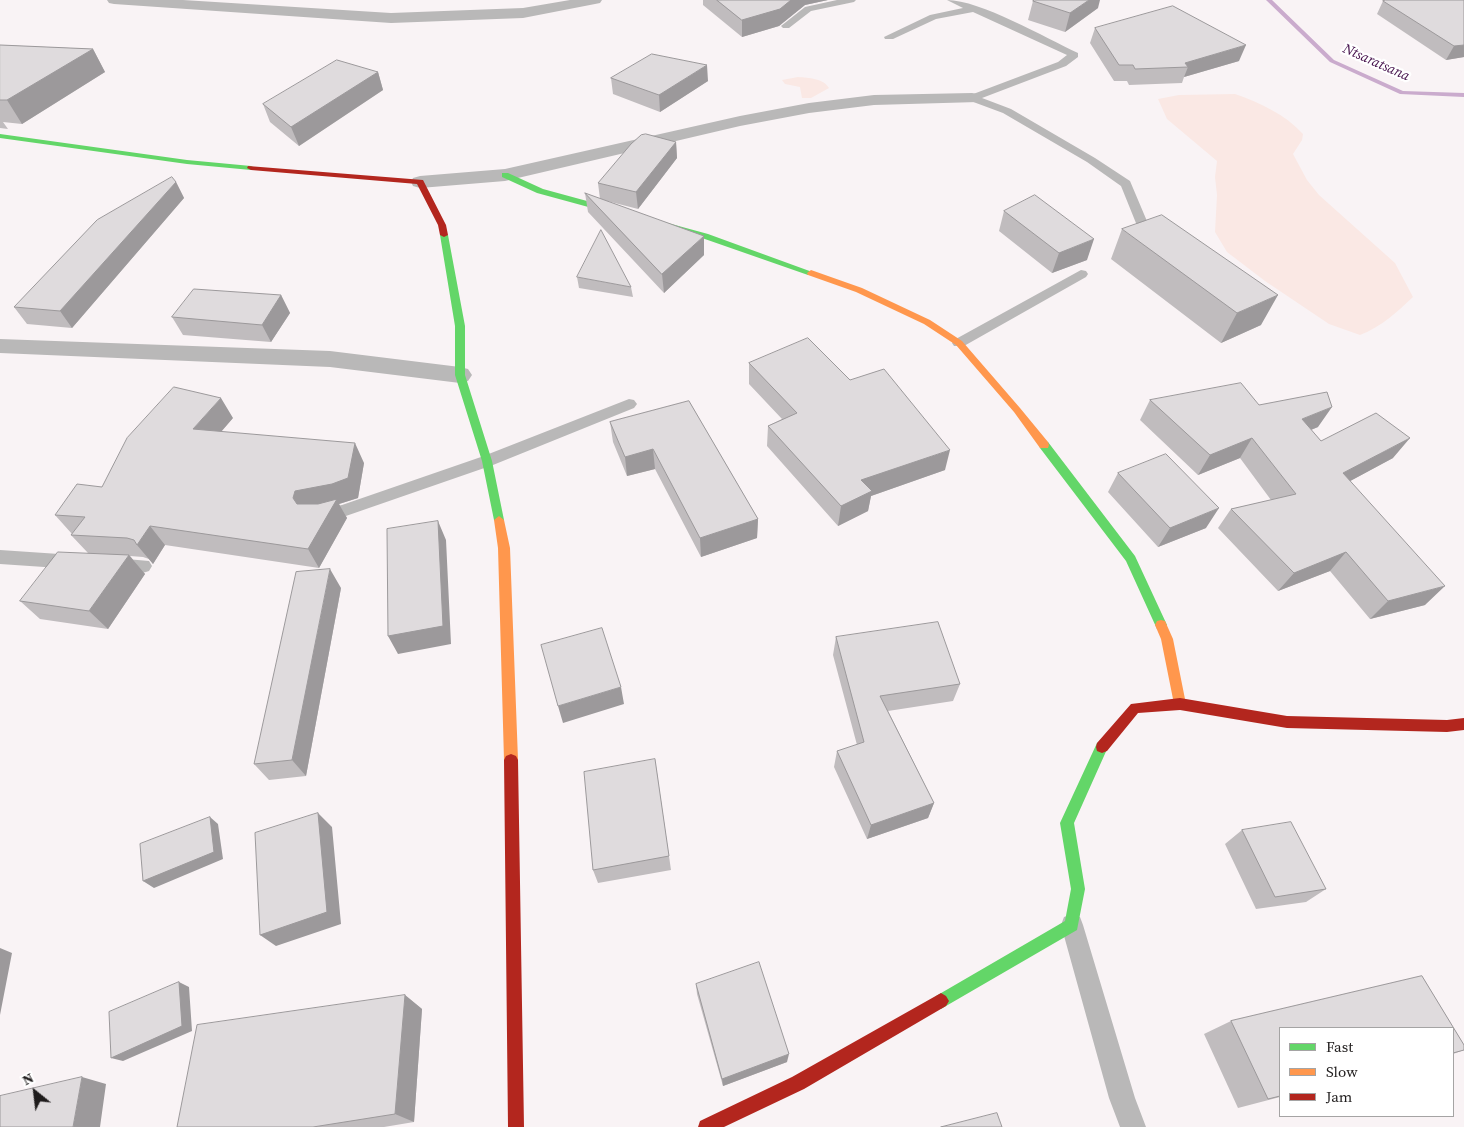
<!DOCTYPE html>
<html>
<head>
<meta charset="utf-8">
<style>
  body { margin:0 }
  #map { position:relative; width:1464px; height:1127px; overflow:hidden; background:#f9f3f5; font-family:"Source Serif 4",serif }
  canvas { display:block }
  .legend { position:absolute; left:1279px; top:1027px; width:175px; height:90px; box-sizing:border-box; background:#fff; border:1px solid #a5a4a4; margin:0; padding:6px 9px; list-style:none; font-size:15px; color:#1f1c1c }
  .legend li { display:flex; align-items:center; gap:10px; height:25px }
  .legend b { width:25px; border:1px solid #a5a4a4 }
  .north { position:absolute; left:10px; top:1067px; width:50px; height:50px; -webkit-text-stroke:4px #fff; paint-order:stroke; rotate:331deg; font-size:14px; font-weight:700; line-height:20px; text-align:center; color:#1f1c1c }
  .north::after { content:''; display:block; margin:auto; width:18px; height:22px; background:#1f1c1c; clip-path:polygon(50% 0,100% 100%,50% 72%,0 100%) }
</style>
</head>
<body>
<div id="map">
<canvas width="1464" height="1127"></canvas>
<ul class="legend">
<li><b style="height:6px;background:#63d668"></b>Fast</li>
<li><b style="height:6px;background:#ff974d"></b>Slow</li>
<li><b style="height:6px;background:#b3261e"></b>Jam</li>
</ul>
<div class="north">N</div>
</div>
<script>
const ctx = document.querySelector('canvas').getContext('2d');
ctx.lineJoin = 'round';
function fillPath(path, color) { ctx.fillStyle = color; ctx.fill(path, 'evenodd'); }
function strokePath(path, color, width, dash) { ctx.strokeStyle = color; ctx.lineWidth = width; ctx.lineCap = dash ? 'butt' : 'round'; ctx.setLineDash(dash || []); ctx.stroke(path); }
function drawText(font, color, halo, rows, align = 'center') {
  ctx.font = font + ' "Source Serif 4",serif'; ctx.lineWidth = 4.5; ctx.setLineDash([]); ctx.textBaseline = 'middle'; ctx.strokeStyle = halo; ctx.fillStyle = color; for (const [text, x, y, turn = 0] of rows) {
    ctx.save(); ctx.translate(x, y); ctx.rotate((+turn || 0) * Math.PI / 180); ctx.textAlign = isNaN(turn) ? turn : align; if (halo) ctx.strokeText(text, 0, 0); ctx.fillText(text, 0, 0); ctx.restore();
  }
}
fillPath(new Path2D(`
  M798 77C809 78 823 78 829 88L811 98H802L800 87 785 84 782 80Z
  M1235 94C1259 102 1286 115 1303 134L1302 140 1293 154 1307 180 1319 195 1395 263 1413 297C1397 312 1381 327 1360 335L1329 324 1265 281 1227 252 1215 232 1217 195 1215 177 1217 161 1167 119 1158 99 1179 95Z`), '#fae8e4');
fillPath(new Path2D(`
  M1266 0H1272L1334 60 1403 91 1464 93V97L1400 94 1330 62Z`), '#caabcd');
fillPath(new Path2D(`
  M837 0H856L854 2 811 11 789 28H783L781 26 805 7Z
  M947 0C980 0 1046 38 1078 53V57L1066 66 982 98 1011 109 1095 158 1130 181 1152 233 1151 236 1146 237 1140 233 1121 186 1087 162 1003 113 968 100 967 98 968 96 1058 62 1067 55 973 12 936 19 893 39H885L884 37 930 15 963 8Z
  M1081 270 1086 271 1088 274 1086 277 964 346H954L952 343 954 340Z
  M629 399 634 400 637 404 634 408 493 465 343 517 320 521 314 520 312 515 314 510 342 505 481 457Z
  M0 550 74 555 80 557 83 562 80 567 74 569 0 564Z
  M115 558 149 561 152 566 149 571C138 575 120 574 109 570L106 565 109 560Z
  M1072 914 1080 917 1083 925 1135 1098 1146 1127H1120L1109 1098 1061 925 1064 917Z`), '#b9b8b8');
fillPath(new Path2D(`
  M107 0H183L391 13 523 8 570 0H602L600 3 595 4 523 18 391 23 114 4 109 3Z
  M972 93 978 94 981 98 978 102 874 105 809 113 740 126 505 181 420 188 413 186 411 182 413 178 420 176 505 169 740 116 809 103 874 95Z
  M0 339 330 351 460 367 468 369 472 375 468 381 460 383 330 367 0 353Z`), '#b9b8b8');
fillPath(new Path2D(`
  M0 134 187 160 251 166 255 168 251 170 187 164 0 138Z
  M502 173H508L543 189 708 234 815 273 814 275H808L702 238 537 193 502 177Z
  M441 233 448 235 465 326V375L492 461 504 520 499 524 494 520 482 461 455 375V326L440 235Z
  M1044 441 1048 442 1135 556 1167 625 1165 629 1161 630 1157 629 1126 561 1040 448 1039 445Z
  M1102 741 1107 743 1108 747 1074 823 1085 889 1077 930 946 1006 941 1009 936 1006 933 1001 936 996 1065 921 1071 889 1060 823 1097 743Z`), '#63d668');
fillPath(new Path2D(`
  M811 270 862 288 930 320 962 341 1020 408 1048 442 1049 445 1048 448H1040L1014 412 956 345 924 324 856 292 808 275 807 273Z
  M499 516 504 520 510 548 518 760 516 764 511 766 506 764 504 760 498 548 494 520Z
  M1161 620 1165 621 1173 639 1186 704 1184 708 1180 710 1176 708 1174 704 1161 639 1155 625 1157 621Z`), '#ff974d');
fillPath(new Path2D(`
  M248 166 423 180 446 225 448 235 444 237 440 235 438 225 417 184 251 170 247 168Z
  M1180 698 1287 716 1447 720 1464 718V730L1447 732 1287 728 1180 710 1138 713 1107 751 1102 753 1097 751 1096 747 1097 743 1131 704Z
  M511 754 516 756 518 760 524 1127H508L504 760 506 756Z
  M941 993 946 996 949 1001 946 1006 804 1089 724 1127H698L700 1121 792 1077Z`), '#b3261e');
fillPath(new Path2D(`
  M703 0H828L805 5 779 26 742 37 703 5Z
  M1464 0V57L1446 60 1377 14 1383 1Z
  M1033 1 1098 8 1065 32 1028 20Z
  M1095 28 1239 61 1184 77 1182 83 1129 85 1127 81H1114L1090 43Z
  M0 45 93 49 105 72 22 124 3 122 8 129 0 128Z
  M378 72 383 90 299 146 270 122 263 104Z
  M611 78 708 81 660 112 613 94Z
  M676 142 677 158 638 209 607 201 704 255 664 293 588 212 585 193 600 199 598 183Z
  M176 182 184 198 72 328 27 324 14 307Z
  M1004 211 1087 260 1052 273 999 231Z
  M1122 229 1261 325 1221 343 1111 259Z
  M577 277 631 287 633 297 579 288Z
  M281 295 290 313 271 342 183 335 172 317Z
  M749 363 850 380 945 470 871 496 868 511 838 526 767 446 768 426 782 419 749 384Z
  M1150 400 1259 405 1318 427 1311 430 1321 441 1393 458 1350 481 1425 605 1370 619 1330 571 1278 591 1218 528 1231 509 1271 500 1240 458 1198 475 1140 420Z
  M689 401 758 519 757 538 701 557 655 469 627 476 613 442 610 422Z
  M233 418 221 432 364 463 358 498 339 504 347 518 319 568 165 545 153 564 149 559 143 557 130 556 145 574 108 629 40 619 20 601 88 553 71 535 72 534 55 515 102 487Z
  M1118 473 1206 528 1158 547 1108 492Z
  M341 588 306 776 269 780 254 764Z
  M836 637 960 684 953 701 888 711 934 803 928 818 867 839 834 767 837 751 857 745 833 655Z
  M655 759 671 870 598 883 593 870Z
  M1242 830 1326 889 1306 902 1256 909 1225 844Z
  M1422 976 1464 1045V1050L1453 1054V1028H1280V1097L1238 1108 1204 1034 1231 1021Z
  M696 984 787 1062 723 1086 697 994Z
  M405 995 422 1009 414 1122 384 1127H177Z`), '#c0bcbe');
fillPath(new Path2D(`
  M791 0H828L805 5 779 26 742 37V20Z
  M1089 0H1100L1098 8 1065 32 1070 13Z
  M1246 45 1239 61 1184 77 1188 67 1185 63Z
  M1464 45V57L1446 60 1454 46Z
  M93 49 105 72 22 124 7 100Z
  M707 65 708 81 660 112 659 95Z
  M378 72 383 90 299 146 291 127Z
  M676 142 677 158 638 209 636 192Z
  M176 182 184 198 72 328 60 311Z
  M704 236V255L664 293 662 274Z
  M1094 239 1087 260 1052 273 1059 253Z
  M281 295 290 313 271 342 262 325Z
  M1278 295 1261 325 1221 343 1237 313Z
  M221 398 233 418 206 449 193 429Z
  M1332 407 1318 427 1288 439 1302 419Z
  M1252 438 1240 458 1198 475 1210 455Z
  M1410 438 1393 458 1328 493 1343 473Z
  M355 443 364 463 358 498 339 504 347 518 319 568 308 549 293 498 295 491Z
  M653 449 655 469 627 476 625 457Z
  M950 450 945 470 871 496 868 511 838 526 841 506 861 480Z
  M1219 508 1206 528 1158 547 1170 528Z
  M758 519 757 538 701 557 700 538Z
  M438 521 446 540 451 644 398 654 388 636Z
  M150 526 165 545 153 564 137 545Z
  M1346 552 1330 571 1278 591 1294 573Z
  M129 555 145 574 108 629 89 611Z
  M330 569 341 588 306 776 292 760Z
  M1445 586 1425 605 1370 619 1388 601Z
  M621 687 624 704 563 723 558 706Z
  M934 803 928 818 867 839 871 825Z
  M318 813 332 827 341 924 276 946 260 935Z
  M210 817 218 824 223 859 154 888 143 881Z
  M0 948 12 953 0 1015Z
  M179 982 189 987 192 1031 123 1061 111 1058Z
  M405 995 422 1009 414 1122 395 1114Z
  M789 1054 787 1062 723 1086 722 1079Z
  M82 1077 106 1084 100 1127H73Z`), '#9c999b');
const building = new Path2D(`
  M717 0H791L780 9 742 20Z
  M1035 0H1089L1070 13 1033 1Z
  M1386 0H1464V45L1454 46 1383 1Z
  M1173 6 1246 45 1185 63 1188 67 1135 69 1133 65H1119L1095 28Z
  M0 45 93 49 7 100H0Z
  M652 54 707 65 659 95 611 78Z
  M337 60 378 72 291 127 263 104Z
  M646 134 676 142 636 192 598 183 631 144 641 135Z
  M172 177 176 182 60 311 14 307 97 220Z
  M585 193 704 236 662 274Z
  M1035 195 1094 239 1059 253 1004 211Z
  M1162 215 1278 295 1237 313 1122 229Z
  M601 230 631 287 577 277Z
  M194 289 281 295 262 325 172 317Z
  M808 338 850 380 884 369 950 450 861 480 872 491 841 506 768 426 797 413 749 363Z
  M1241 383 1259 405 1327 392 1332 407 1302 419 1321 441 1376 413 1410 438 1343 473 1445 586 1388 601 1346 552 1294 573 1231 509 1296 494 1252 438 1210 455 1150 400Z
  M174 387 221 398 193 429 355 443 348 478 332 484 295 491 293 498 297 504H318L337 499 308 549 150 526 137 545 134 540 127 538 71 535 85 517 55 515 77 484 102 487 127 438Z
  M689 401 758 519 700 538 653 449 625 457 610 422Z
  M1166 454 1219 508 1170 528 1118 473Z
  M438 521 443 626 388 636 387 529Z
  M58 552 129 555 89 611 20 601Z
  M330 569 292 760 254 764 296 572Z
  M938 622 960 684 880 696 934 803 871 825 837 751 864 742 836 637Z
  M602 628 621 687 558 706 541 645Z
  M655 759 669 856 593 870 584 772Z
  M318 813 327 912 260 935 255 833Z
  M210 817 214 852 143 881 140 844Z
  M1291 822 1326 889 1275 897 1242 830Z
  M759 962 789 1054 722 1079 696 984Z
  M1422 976 1464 1045V1050L1453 1053V1028H1280V1096L1268 1099 1231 1021Z
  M179 982 182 1026 111 1058 109 1012Z
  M405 995 395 1114 313 1127H177L197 1025Z
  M82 1077 73 1127H0V1096Z
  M997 1113 1002 1127H941Z`);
fillPath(building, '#dfdbdd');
strokePath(building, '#9c999b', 1);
drawText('italic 14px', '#430f4a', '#fff', [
  ["Ntsaratsana",1376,63,24]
]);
</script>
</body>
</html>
